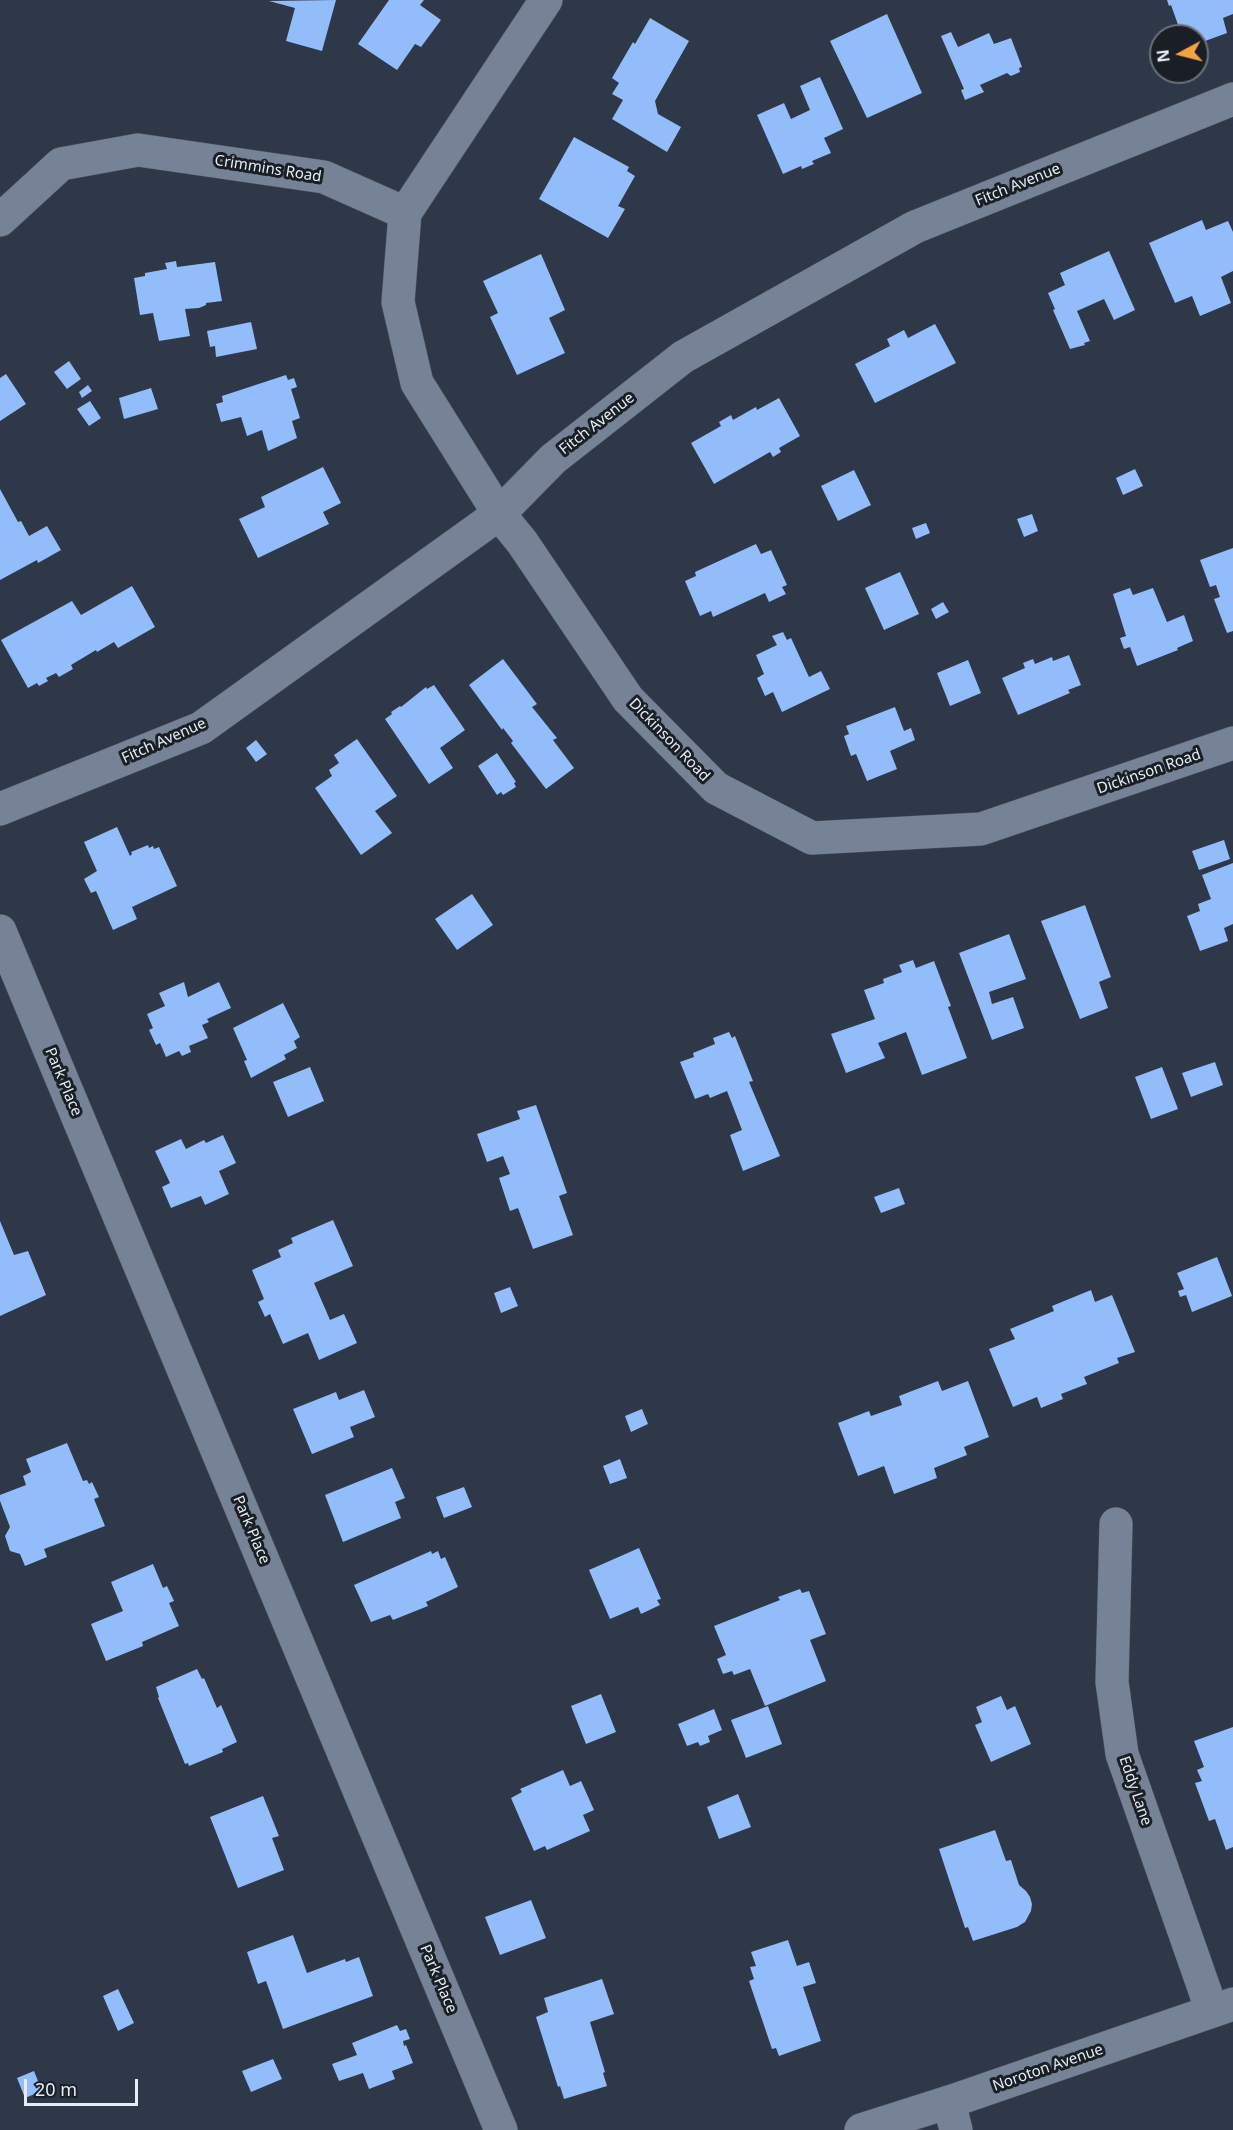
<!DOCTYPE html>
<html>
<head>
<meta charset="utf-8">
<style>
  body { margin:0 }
  #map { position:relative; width:1233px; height:2130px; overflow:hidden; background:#2e3848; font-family:"Noto Sans",sans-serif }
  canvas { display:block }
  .north { position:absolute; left:1149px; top:24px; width:60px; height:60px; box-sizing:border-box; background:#1a1f26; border:2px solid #6b7179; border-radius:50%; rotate:263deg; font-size:16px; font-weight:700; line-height:24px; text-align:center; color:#e5ecf6 }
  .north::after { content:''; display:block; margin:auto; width:21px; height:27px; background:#f4a344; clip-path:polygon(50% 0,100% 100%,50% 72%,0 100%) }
  .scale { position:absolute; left:24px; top:2079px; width:114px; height:27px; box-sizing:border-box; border:3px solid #e5ecf6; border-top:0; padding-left:8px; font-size:18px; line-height:21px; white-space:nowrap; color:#e5ecf6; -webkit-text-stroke:4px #1a1f26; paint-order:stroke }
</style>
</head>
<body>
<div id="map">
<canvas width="1233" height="2130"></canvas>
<div class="north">N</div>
<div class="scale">20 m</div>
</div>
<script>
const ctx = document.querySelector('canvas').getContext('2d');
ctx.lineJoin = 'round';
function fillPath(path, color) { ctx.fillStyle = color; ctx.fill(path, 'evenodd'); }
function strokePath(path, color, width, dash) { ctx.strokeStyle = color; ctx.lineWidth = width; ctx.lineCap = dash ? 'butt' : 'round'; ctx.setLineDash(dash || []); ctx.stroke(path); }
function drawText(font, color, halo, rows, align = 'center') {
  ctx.font = font + ' "Noto Sans",sans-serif'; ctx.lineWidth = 6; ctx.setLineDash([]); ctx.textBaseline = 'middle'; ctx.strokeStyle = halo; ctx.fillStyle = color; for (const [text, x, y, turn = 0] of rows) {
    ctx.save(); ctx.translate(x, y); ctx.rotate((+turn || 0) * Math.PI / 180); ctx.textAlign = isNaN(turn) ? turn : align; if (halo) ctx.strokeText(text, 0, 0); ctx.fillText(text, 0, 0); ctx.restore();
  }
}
fillPath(new Path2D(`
  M336 0 322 51 286 41 295 8 269 1Z
  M389 0H424L420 5 441 20 421 47 415 44 397 70 358 44Z
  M1167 0H1233V14L1223 18 1227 33 1197 44V36H1182L1171 5 1169 6Z
  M887 14 922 93 867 118 830 41Z
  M650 18 689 41 655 101 658 114 681 127 667 152 612 119 623 100 612 94 619 83 612 78 633 42 635 44Z
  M951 32 958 47 989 33 994 44 1011 38 1022 67 1019 68 1020 72 1011 76 1007 73 980 85 984 92 965 100 961 90 964 89 941 36Z
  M820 77 843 129 824 138 831 153 812 161 814 164 802 169 801 166 783 174 757 115 784 103 791 119 810 110 800 86Z
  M574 137 629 167 627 171 635 176 618 206 625 209 608 238 539 199Z
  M1202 220 1206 230 1228 221 1233 232V271L1221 277 1231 303 1200 316 1192 296 1175 303 1149 243Z
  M1109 251 1135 310 1114 320 1104 299 1077 311 1090 341 1084 343 1085 345 1070 349 1053 310 1055 309 1048 293 1065 285 1060 273Z
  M541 254 565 310 549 318 565 353 517 375 490 317 498 313 483 281Z
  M176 261 177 267 215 262 222 301 206 303V305L199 308 185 309 190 336 159 341 153 313 140 315 134 278 145 276V273L167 269 165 263Z
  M251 322 257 349 216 357 215 346 210 347 207 331Z
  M935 324 956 363 875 403 855 364 890 346 887 339 904 330 908 338Z
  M69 361 81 379 67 389 54 372Z
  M6 374 26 404 0 421V378Z
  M286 375 288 380 294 378 297 387 291 389 300 418 292 421 297 438 268 451 262 430 247 436 241 417 221 422 216 404 223 402 222 396Z
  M88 385 92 391 82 398 79 392Z
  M151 388 158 409 124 419 119 398Z
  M779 398 800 436 779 448 781 452 773 457 770 452 714 484 691 443 721 426 719 422 731 415 733 420 756 407 757 410Z
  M90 401 101 418 89 426 77 409Z
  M323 467 341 503 323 512 329 524 258 558 239 519 265 507 261 497Z
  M1135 469 1143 486 1123 495 1116 478Z
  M854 470 871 505 838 521 821 486Z
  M0 489 18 522 21 521 29 536 47 526 61 550 38 563 37 560 0 580Z
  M1032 514 1038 531 1024 537 1017 519Z
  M926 523 930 533 916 539 912 528Z
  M756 544 761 554 771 550 787 585 782 587 786 594 769 602 765 593 713 617 711 611 700 616 685 581 696 576 695 572Z
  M1233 548V631L1227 633 1214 599 1220 597 1216 585 1210 587 1200 560Z
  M900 572 919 614 884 630 865 588Z
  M132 586 155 627 118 648 114 642 97 652 96 650 71 665 73 669 59 677 56 673 46 678 48 681 39 686 37 683 28 688 1 640 72 601 81 615Z
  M1130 588 1133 595 1153 588 1167 622 1184 615 1193 641 1177 648 1178 650 1137 666 1130 647 1124 649 1120 638 1126 636 1113 594Z
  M943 602 949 612 936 619 931 609Z
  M783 632 787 640 791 638 809 677 821 671 830 689 782 712 773 692 765 696 757 678 764 674 756 655 777 645 772 636Z
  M1069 655 1081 685 1068 690 1070 693 1018 715 1002 678 1025 668 1023 663 1033 659 1035 664 1052 657 1053 661Z
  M503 659 537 704 532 707 557 738 553 740 574 768 546 789 511 743 513 741 503 728 502 730 469 685Z
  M968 660 981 693 950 706 937 673Z
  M434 685 465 730 440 748 453 768 429 784 385 719 392 714 391 712 400 706 401 707 426 687 427 689Z
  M895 707 904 731 911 728 915 740 890 751 897 769 867 781 856 754 851 756 844 736 849 734 846 726Z
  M357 739 397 796 375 811 392 833 361 855 315 788 332 776 329 770 339 763 334 755Z
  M256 740 267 754 256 762 246 748Z
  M497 753 516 782 514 783 516 787 503 795 501 792 497 795 478 766Z
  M117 827 130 856 132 854 131 852 148 845 149 848 153 846 154 849 159 847 177 886 132 907 137 919 113 930 96 891 91 893 84 879 97 871 84 842Z
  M1224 840 1230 859 1199 870 1192 851Z
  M1233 863V924L1224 928 1228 941 1200 951 1187 916 1200 911 1198 904 1211 899 1202 875Z
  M472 894 493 925 457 950 435 919Z
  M1085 905 1111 977 1099 982 1108 1008 1080 1019 1041 921Z
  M1009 934 1026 979 989 992 992 1004 1013 997 1024 1028 992 1040 959 953Z
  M913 960 916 968 934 961 951 1006 948 1007 967 1058 922 1075 906 1032 878 1043 885 1058 846 1073 831 1034 875 1019 864 990 884 983 883 979 902 972 899 965Z
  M184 982 188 997 219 982 231 1008 207 1019 209 1022 202 1025 208 1038 189 1046 191 1052 182 1056 179 1051 166 1057 160 1043 156 1045 149 1030 153 1028 147 1014 165 1006 159 993Z
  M283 1003 300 1037 294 1041 297 1048 284 1055 286 1059 251 1078 244 1061 247 1060 233 1028Z
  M729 1032 732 1038 735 1036 753 1081 749 1082 780 1156 743 1171 730 1135 742 1130 727 1091 710 1098 708 1094 695 1099 680 1062 694 1057 693 1053 715 1044 713 1038Z
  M1215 1062 1223 1085 1191 1097 1182 1073Z
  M310 1067 324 1101 288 1117 273 1082Z
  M1162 1067 1178 1109 1151 1119 1135 1077Z
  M536 1105 567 1193 559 1196 573 1235 533 1249 518 1208 510 1211 499 1178 510 1174 503 1156 487 1162 477 1134 520 1119 517 1111Z
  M223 1135 236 1163 219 1171 229 1194 205 1205 201 1196 171 1208 162 1187 170 1183 155 1151 181 1139 186 1149 204 1140 206 1143Z
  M899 1188 905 1204 881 1213 874 1197Z
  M333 1220 353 1266 314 1283 330 1320 344 1314 357 1343 319 1360 308 1333 283 1344 270 1314 265 1317 258 1302 264 1299 252 1270 281 1257 278 1250 293 1243 291 1238Z
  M0 1221 14 1255 28 1251 46 1295 0 1316Z
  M1217 1257 1232 1296 1192 1312 1186 1295 1180 1297 1178 1291 1184 1289 1177 1273Z
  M510 1287 518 1306 501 1313 494 1293Z
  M1091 1290 1095 1302 1112 1295 1135 1352 1117 1358 1119 1363 1084 1377 1087 1384 1061 1394 1063 1399 1041 1408 1037 1397 1013 1407 989 1349 1015 1339 1010 1329 1054 1311 1052 1306Z
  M938 1381 942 1391 968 1381 989 1437 964 1447 967 1455 934 1468 937 1478 894 1494 884 1466 858 1476 838 1423 869 1411 871 1416 902 1405 899 1396Z
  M364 1390 375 1417 350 1427 354 1437 312 1454 293 1409 336 1392 339 1400Z
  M642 1409 648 1424 631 1432 625 1416Z
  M67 1443 83 1481 87 1480 89 1484 92 1482 99 1497 94 1499 105 1526 44 1549 47 1557 25 1566 20 1554 10 1551 5 1536 10 1527 0 1501V1495L26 1485 23 1476 31 1472 26 1459Z
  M620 1459 627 1478 610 1484 603 1466Z
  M392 1468 405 1498 395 1502 401 1518 343 1542 325 1495Z
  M464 1487 472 1507 444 1518 436 1497Z
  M639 1548 661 1599 657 1600 660 1605 641 1614 638 1607 610 1619 589 1570Z
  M431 1551 432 1554 438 1551 441 1559 445 1557 458 1587 426 1602 428 1606 393 1620 390 1615 371 1622 354 1585Z
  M153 1564 163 1588 167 1586 174 1601 169 1603 179 1626 142 1642 143 1646 106 1661 91 1624 123 1611 111 1582Z
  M800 1589 802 1593 809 1591 826 1634 810 1640 826 1681 765 1706 750 1669 734 1675 732 1671 723 1674 717 1659 726 1655 714 1626 780 1600 778 1597Z
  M197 1669 202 1679 204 1678 217 1708 221 1705 237 1742 222 1749 223 1752 189 1766 188 1763 185 1764 158 1698 159 1697 156 1687Z
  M601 1694 616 1732 586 1744 571 1706Z
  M1001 1696 1007 1710 1015 1706 1031 1744 991 1762 975 1725 982 1722 976 1707Z
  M768 1706 782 1744 746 1758 731 1720Z
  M714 1709 722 1730 708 1736 710 1742 700 1746 698 1742 687 1746 678 1724Z
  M1233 1727V1847L1226 1850 1215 1819 1209 1821 1195 1783 1202 1781 1197 1770 1204 1767 1194 1741Z
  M563 1770 570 1786 581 1781 594 1810 583 1815 590 1831 547 1850 545 1846 534 1851 511 1798 522 1792 520 1789Z
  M738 1794 751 1827 719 1839 707 1807Z
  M263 1796 279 1836 272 1838 284 1870 238 1888 210 1817Z
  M995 1830 1006 1861 1011 1860 1019 1885 1026 1891 1030 1897 1032 1904 1031 1911 1025 1922 1017 1927 973 1941 968 1927 965 1928 939 1849Z
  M531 1900 546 1938 500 1955 485 1917Z
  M293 1935 307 1973 345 1959 346 1962 359 1957 373 1996 283 2029 266 1981 258 1984 247 1952Z
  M788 1940 797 1966 809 1962 816 1983 803 1987 821 2041 779 2056 776 2048 772 2049 749 1981 754 1979 750 1967 756 1966 751 1952Z
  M602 1979 614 2014 590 2022 605 2072 603 2073 607 2086 564 2099 560 2086 558 2087 536 2017 548 2012 544 1998Z
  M118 1989 134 2023 118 2031 103 1996Z
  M397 2025 400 2031 406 2029 410 2039 403 2041 404 2046 406 2045 413 2063 392 2071 395 2079 369 2089 363 2073 339 2081 332 2064 357 2055 352 2043Z
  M273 2059 282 2079 251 2092 242 2071Z
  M34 2071 42 2091 25 2098 17 2078Z`), '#93bcfb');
const minor = new Path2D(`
  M405 213 398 302 417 383 499 514 522 542 628 699 716 788 812 838 981 829 1233 743
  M0 220 61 164 138 150 324 177 405 213 546 0
  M0 809 201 728 499 514 553 459 683 357 915 227 1233 99
  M0 931 501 2130
  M1116 1524 1112 1682 1122 1754 1212 2011
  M949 2102 956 2130`);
const secondary = new Path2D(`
  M861 2130 949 2102 1233 2004`);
strokePath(minor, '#4c5462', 34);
strokePath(secondary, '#4c5462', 34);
strokePath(minor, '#768295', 33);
strokePath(secondary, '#768295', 33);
drawText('15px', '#e5ecf6', '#1a1f26', [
  ["Crimmins Road",268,169,9],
  ["Fitch Avenue",1018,185,-22],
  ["Fitch Avenue",597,424,-38],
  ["Dickinson Road",669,740,46],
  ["Fitch Avenue",164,741,-24],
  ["Dickinson Road",1149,772,-19],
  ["Park Place",63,1082,67],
  ["Park Place",251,1530,67],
  ["Eddy Lane",1135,1791,71],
  ["Park Place",438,1979,67],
  ["Noroton Avenue",1048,2068,-19]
]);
</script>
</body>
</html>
